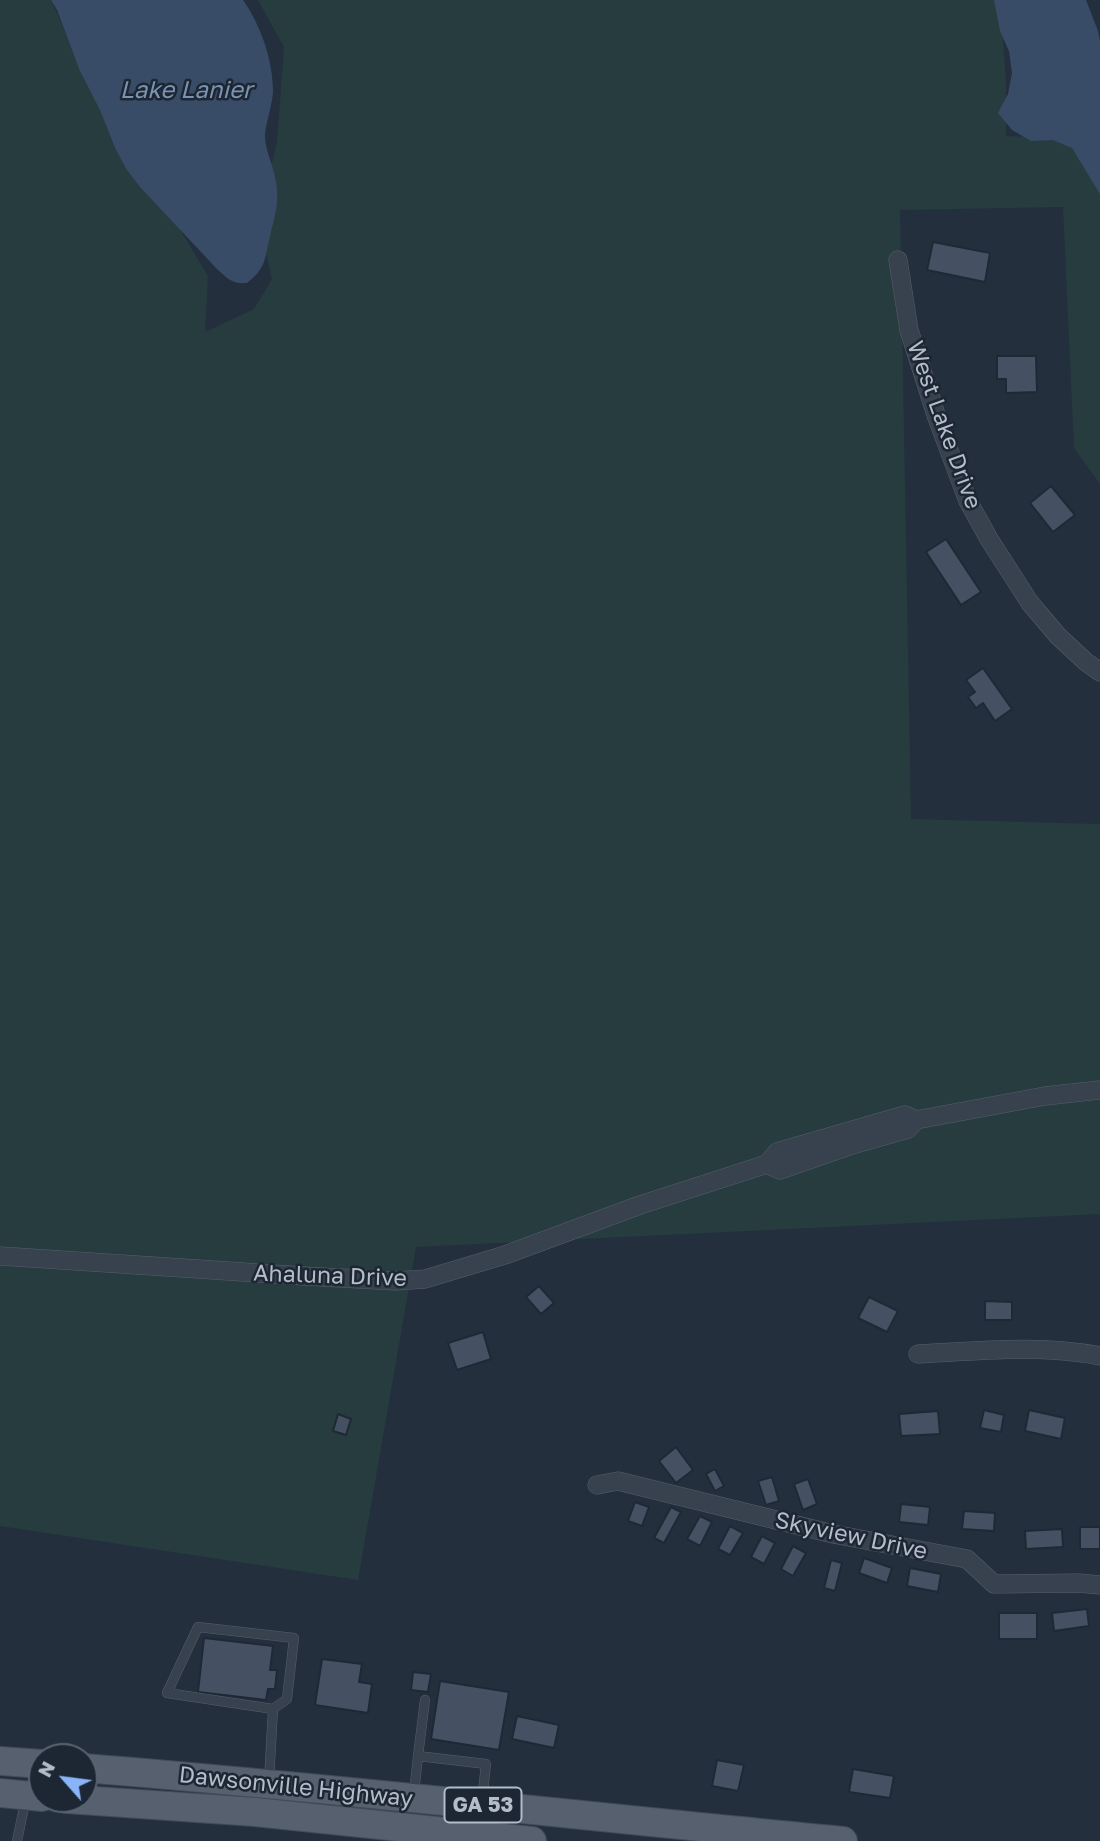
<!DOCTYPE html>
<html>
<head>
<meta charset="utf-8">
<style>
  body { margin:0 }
  #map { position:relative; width:1100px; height:1841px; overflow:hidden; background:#242f3e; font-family:"Golos Text",sans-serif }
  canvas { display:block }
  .north { position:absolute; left:28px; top:1743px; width:70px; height:70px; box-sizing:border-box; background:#1d2633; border:2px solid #59626f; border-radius:50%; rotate:298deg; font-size:19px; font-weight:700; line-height:28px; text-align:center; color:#b4bcc9 }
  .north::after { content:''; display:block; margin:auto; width:24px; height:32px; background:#8ab4f8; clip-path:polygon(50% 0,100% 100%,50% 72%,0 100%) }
</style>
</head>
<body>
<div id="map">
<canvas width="1100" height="1841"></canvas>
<div class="north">N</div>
</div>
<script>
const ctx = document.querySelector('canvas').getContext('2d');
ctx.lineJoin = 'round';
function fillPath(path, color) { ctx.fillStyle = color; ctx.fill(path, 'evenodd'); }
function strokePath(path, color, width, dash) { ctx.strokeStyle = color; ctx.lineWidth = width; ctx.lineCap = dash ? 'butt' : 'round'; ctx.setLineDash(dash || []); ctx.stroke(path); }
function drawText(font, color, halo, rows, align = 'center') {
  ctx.font = font + ' "Golos Text",sans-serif'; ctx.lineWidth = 5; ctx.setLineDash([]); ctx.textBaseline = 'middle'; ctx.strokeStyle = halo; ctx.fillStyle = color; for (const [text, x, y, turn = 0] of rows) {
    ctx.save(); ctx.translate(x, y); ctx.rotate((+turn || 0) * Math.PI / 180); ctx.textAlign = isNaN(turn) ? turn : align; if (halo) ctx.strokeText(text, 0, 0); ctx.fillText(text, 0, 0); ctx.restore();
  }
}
fillPath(new Path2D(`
  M0 0H51L74 52 208 276 205 332 254 309 272 279 257 216 277 143 284 47 258 0H1000L1006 81V136L1063 138 1100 182V484L1074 448 1063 207 900 210 911 819 1100 824V1214L416 1247 358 1580 0 1526Z`), '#263c3f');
fillPath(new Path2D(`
  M51 0H243C261 26 273 60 273 92 272 107 266 121 265 135 265 150 272 162 275 177 281 202 274 217 269 241 266 252 266 262 259 271 256 276 251 279 247 283 232 284 228 279 217 269L140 187 127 170 116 150 100 110 80 71 57 10Z
  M994 0H1086L1098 31 1100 41V194L1072 148 1053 140 1031 141 1012 130 998 113 1008 94 1012 73 1009 51 1000 31Z`), '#394c67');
const building = new Path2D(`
  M933 242 990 253 985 282 927 270Z
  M997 356H1036L1037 392 1006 393V379H997Z
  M1051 486 1075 515 1053 532 1030 503Z
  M946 539 981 592 961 605 926 552Z
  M983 668 1012 709 995 721 983 703 976 708 968 697 975 692 966 680Z
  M539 1286 554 1303 541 1314 526 1297Z
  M869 1297 898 1311 887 1332 858 1318Z
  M985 1301 1012 1302V1320H985Z
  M483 1332 491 1359 457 1370 448 1343Z
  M984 1410 1004 1415 1001 1432 980 1428Z
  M1029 1410 1065 1418 1061 1439 1025 1431Z
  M938 1411 940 1434 901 1436 899 1414Z
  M338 1414 351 1419 346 1435 333 1431Z
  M676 1447 693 1470 676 1483 659 1461Z
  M715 1469 724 1486 715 1491 706 1474Z
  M772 1477 779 1501 766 1505 758 1481Z
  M808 1479 817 1504 803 1510 794 1484Z
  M635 1502 649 1507 642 1526 628 1521Z
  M901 1504 930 1507 928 1525 899 1522Z
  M671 1507 681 1512 664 1543 654 1538Z
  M964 1511 995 1513 994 1531 962 1529Z
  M700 1516 712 1522 700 1546 687 1539Z
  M730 1526 743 1533 730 1555 718 1549Z
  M1080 1527H1100V1549H1080Z
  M1062 1529 1063 1547 1026 1549 1025 1531Z
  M762 1536 775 1543 764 1564 751 1557Z
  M793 1546 806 1553 793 1576 781 1569Z
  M864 1558 892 1568 887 1583 859 1573Z
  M831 1560 842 1563 835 1591 824 1588Z
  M910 1568 941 1574 938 1592 907 1586Z
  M1087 1609 1089 1626 1054 1631 1052 1613Z
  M999 1613H1037V1639H999Z
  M204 1638 273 1646 270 1670H277L275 1689H268L266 1700 198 1692Z
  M322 1659 362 1664 359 1682 372 1684 368 1713 315 1705Z
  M413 1672 431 1674 428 1692 411 1690Z
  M440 1681 509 1692 499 1750 431 1739Z
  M517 1716 559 1725 554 1748 512 1739Z
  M717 1760 744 1765 738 1791 712 1786Z
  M853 1769 894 1776 890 1798 849 1792Z`);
fillPath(building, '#455162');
strokePath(building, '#1f2835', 2);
const lane = new Path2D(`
  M425 1700 418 1756 486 1764 482 1800
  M269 1781 273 1709 287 1699 294 1638 198 1627 167 1693 273 1709
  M414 1793 418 1756
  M17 1841 26 1798`);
const street = new Path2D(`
  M898 260 909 330 937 418 968 501 989 539 1030 603 1058 636 1086 662 1100 672
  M767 1164 780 1170 855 1144 908 1129 916 1120 1045 1096 1100 1090
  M0 1256 304 1276 395 1281 425 1279 505 1255 640 1205 767 1164 777 1152 905 1115 916 1120
  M918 1354C978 1351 1040 1344 1100 1356
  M597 1485 618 1481 833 1534 967 1559 994 1584 1079 1583 1100 1585`);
const primary = new Path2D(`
  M0 1761 42 1764
  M84 1768C337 1788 590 1817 843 1841
  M0 1793 42 1797
  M67 1799 255 1812 532 1841`);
strokePath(lane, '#565f6c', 10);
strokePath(street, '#565f6c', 19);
strokePath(primary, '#414a57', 30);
strokePath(lane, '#38414e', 9);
strokePath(street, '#38414e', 18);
strokePath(primary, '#56606e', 28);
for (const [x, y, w] of [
  [483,1805,77]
]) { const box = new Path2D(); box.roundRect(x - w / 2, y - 17.5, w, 35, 5); ctx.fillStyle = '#1d2633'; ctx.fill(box); strokePath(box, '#b4bcc9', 2); }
drawText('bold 21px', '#b4bcc9', null, [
  ["GA 53",483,1805]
]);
drawText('23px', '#b4bcc9', '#1d2633', [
  ["West Lake Drive",944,425,70],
  ["Ahaluna Drive",330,1276,2],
  ["Skyview Drive",851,1536,12],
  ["Dawsonville Highway",296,1787,6]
]);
drawText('italic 24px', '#7c92b1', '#1d2633', [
  ["Lake Lanier",186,90]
]);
</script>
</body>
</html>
